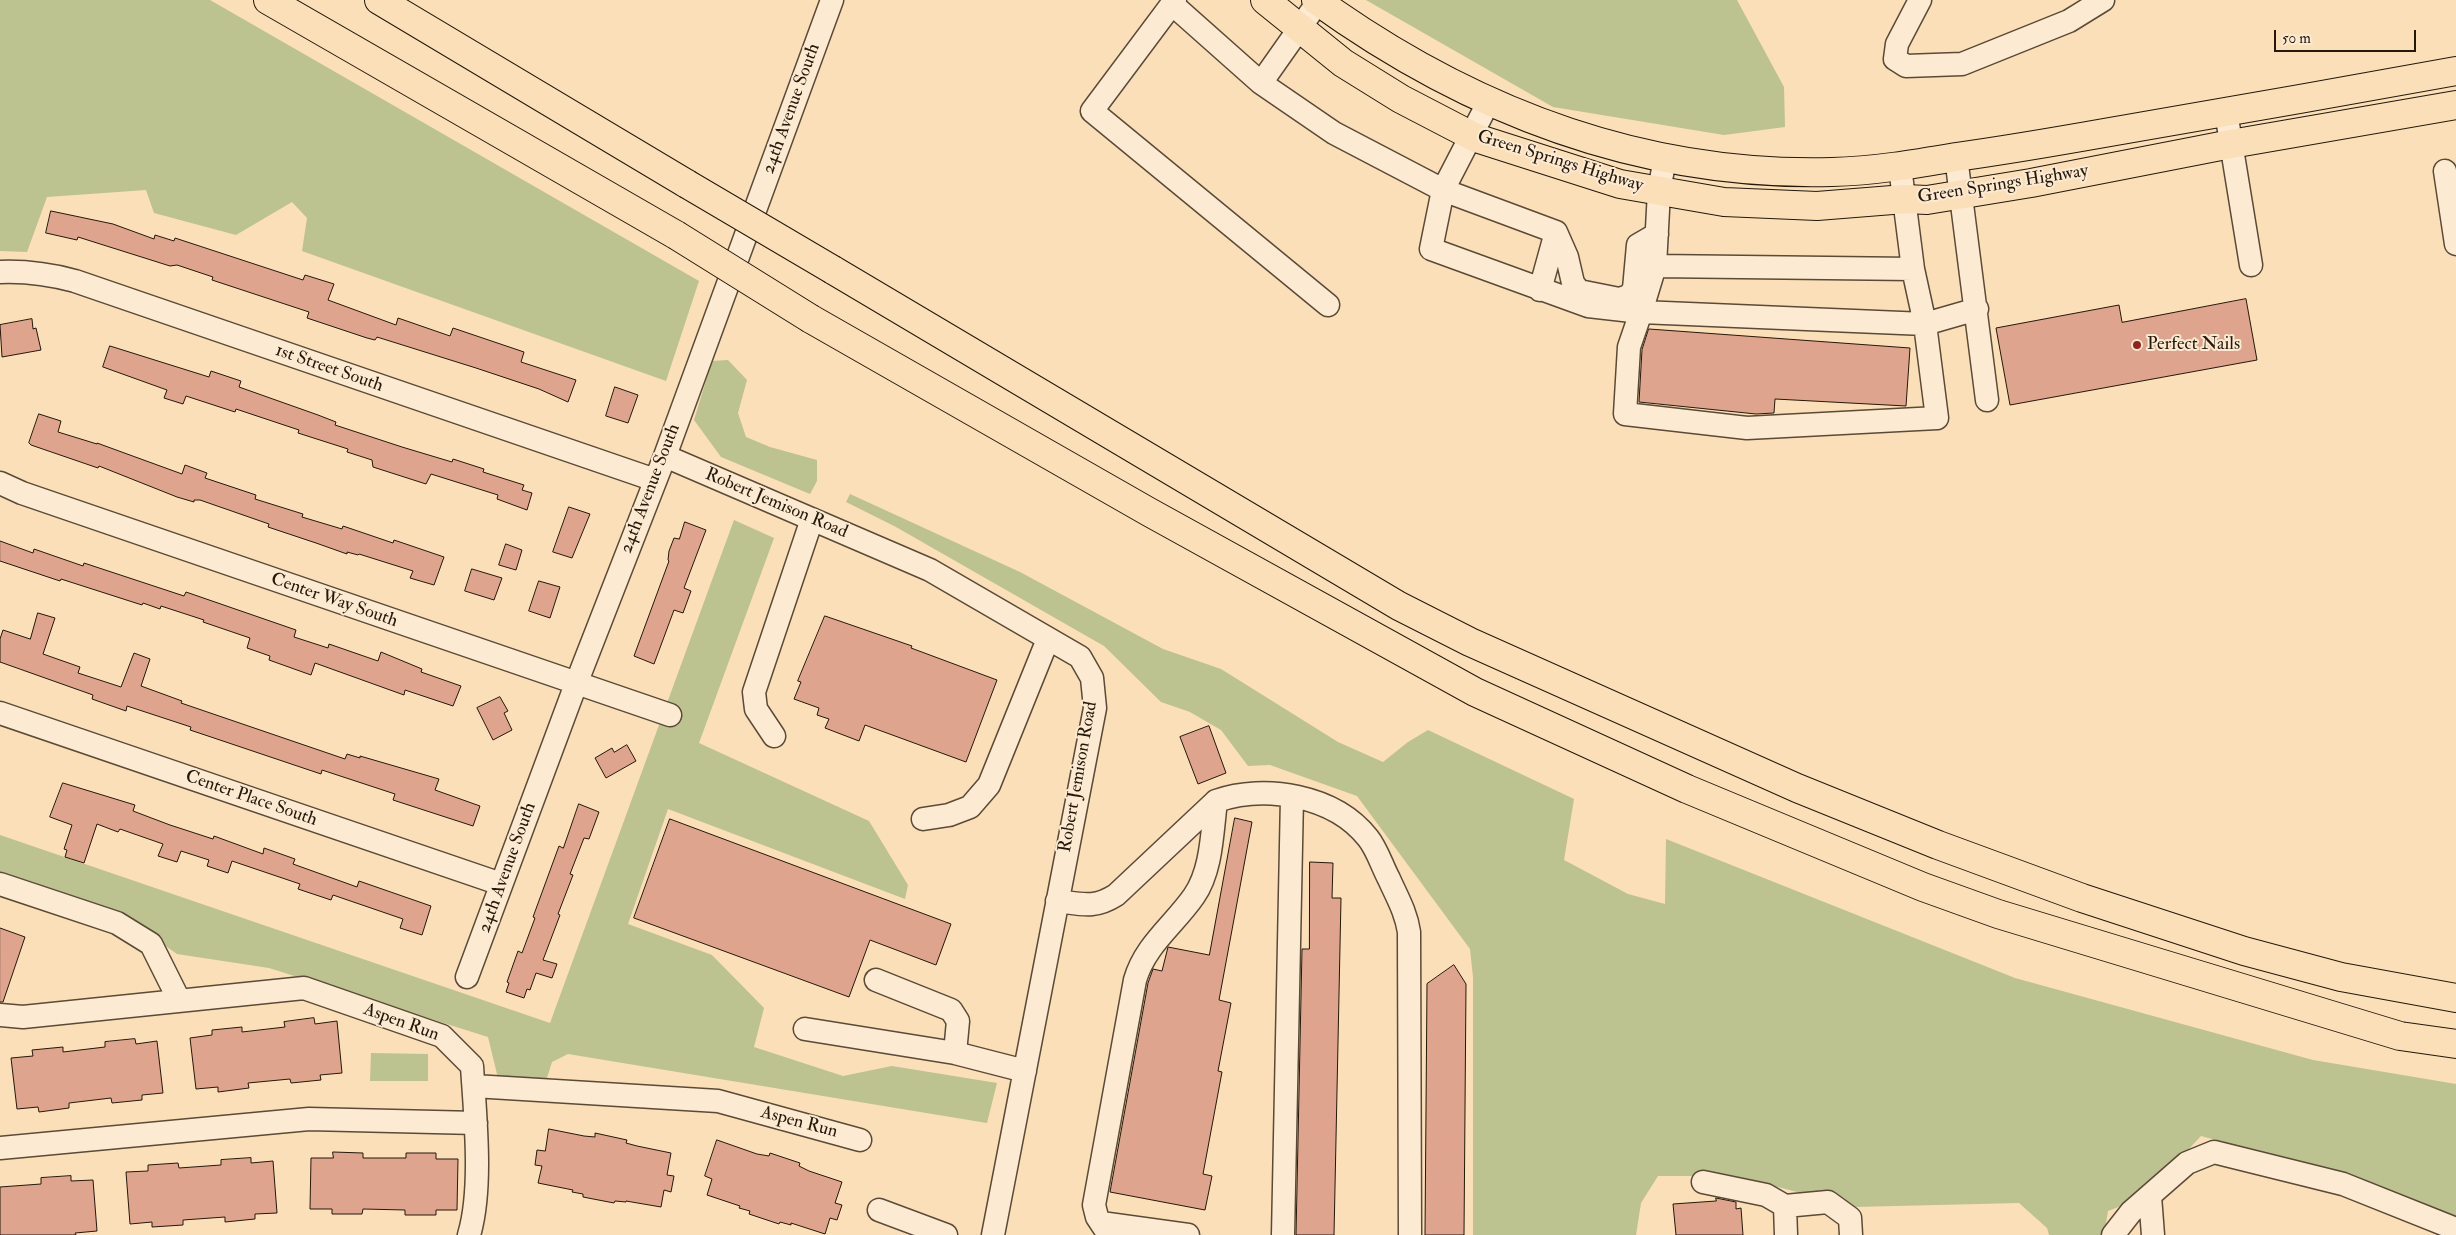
<!DOCTYPE html>
<html>
<head>
<meta charset="utf-8">
<style>
  body { margin:0 }
  #map { position:relative; width:2456px; height:1235px; overflow:hidden; background:#fadfb9; font-family:"IM FELL Double Pica",serif }
  canvas { display:block }
  .scale { position:absolute; left:2274px; top:30px; width:142px; height:22px; box-sizing:border-box; border:2px solid #24180a; border-top:0; padding-left:6px; font-size:15px; line-height:18px; white-space:nowrap; color:#24180a; -webkit-text-stroke:4px #fcead2; paint-order:stroke }
</style>
</head>
<body>
<div id="map">
<canvas width="2456" height="1235"></canvas>
<div class="scale">50 m</div>
</div>
<script>
const ctx = document.querySelector('canvas').getContext('2d');
ctx.lineJoin = 'round';
function fillPath(path, color) { ctx.fillStyle = color; ctx.fill(path, 'evenodd'); }
function strokePath(path, color, width, dash) { ctx.strokeStyle = color; ctx.lineWidth = width; ctx.lineCap = dash ? 'butt' : 'round'; ctx.setLineDash(dash || []); ctx.stroke(path); }
function drawText(font, color, halo, rows, align = 'center') {
  ctx.font = font + ' "IM FELL Double Pica",serif'; ctx.lineWidth = 4; ctx.setLineDash([]); ctx.textBaseline = 'middle'; ctx.strokeStyle = halo; ctx.fillStyle = color; for (const [text, x, y, turn = 0] of rows) {
    ctx.save(); ctx.translate(x, y); ctx.rotate((+turn || 0) * Math.PI / 180); ctx.textAlign = isNaN(turn) ? turn : align; if (halo) ctx.strokeText(text, 0, 0); ctx.fillText(text, 0, 0); ctx.restore();
  }
}
fillPath(new Path2D(`
  M0 0H210L699 281 666 381 302 251 307 218 292 202 236 235 154 213 146 190 47 197 27 252 0 251Z
  M1366 0H1737L1784 87 1785 127 1724 135 1553 107Z
  M728 360 747 380 738 413 746 437 770 447 817 460V481L810 494 721 457 694 420 712 361Z
  M850 494 1020 572 1163 649 1221 669 1338 742 1383 762 1408 742 1428 730 1574 799 1564 860 1628 894 1665 904 1666 839 2015 978 2313 1060 2456 1084V1219L2346 1175 2201 1136 2144 1197 2108 1211 2104 1235H2049L2047 1228 2019 1203 1854 1207 1778 1187 1693 1176H1658L1641 1203 1636 1235H1473V977L1470 949 1357 796 1270 765 1248 766 1221 730 1190 712 1161 702 1104 646 896 527 846 502Z
  M734 520 774 538 699 743 869 821 908 885 905 899 668 809 628 924 712 955 764 1008 754 1047 843 1076 892 1066 997 1083 987 1123 568 1054 552 1062 545 1084 498 1078 488 1037 269 968 177 954 129 920 0 874V835L550 1023Z
  M371 1053 428 1054V1081H370Z`), '#bcc290');
const building = new Path2D(`
  M51 211 113 224 154 239 155 235 174 241 175 238 303 280 305 275 334 284 328 300 396 325 398 318 450 336 453 328 524 352 521 362 576 380 568 402 539 389 476 368 377 337 375 340 367 338 307 318 309 312 212 280 213 277 177 265 170 266 78 237 77 240 46 233Z
  M2246 299 2257 360 2010 405 1996 328 2119 305 2122 322Z
  M32 319 33 329 36 328 41 350 2 357 0 325Z
  M1649 329 1910 348 1906 406 1775 399 1774 413 1756 414 1639 402 1642 350Z
  M110 346 209 377 211 371 241 381 239 387 318 415 336 422 335 425 402 447 452 462 453 459 484 469 483 472 524 485 522 490 532 493 527 510 497 499 498 495 431 474 426 484 373 467 372 460 347 452 348 449 298 433 299 430 236 409 235 412 186 396 183 404 164 398 167 390 103 367Z
  M615 387 638 395 628 423 606 416Z
  M39 414 61 421 58 432 97 444V443L182 474 185 465 207 473 205 478 256 495 255 499 303 514 302 517 342 529 343 526 393 543 394 540 444 557 434 585 410 578 413 571 359 554 358 555 347 552V554L316 543 268 527 269 524 200 500H194V502L177 497 99 466 98 468 31 445 29 443Z
  M569 507 590 514 572 558 553 552Z
  M685 522 706 530 684 588 691 591 683 613 674 610 654 664 634 656 669 561 668 560 669 551 674 538 679 539Z
  M0 541 33 553 34 549 83 566 84 563 184 596 186 592 296 630 294 637 328 648 329 644 378 661 381 652 422 669 421 672 461 686 453 706 405 690 404 695 315 663 311 675 269 660 270 656 247 648 250 638 203 622 204 620 161 606 160 609 143 603 142 605 61 579 60 581 0 561Z
  M506 544 522 550 516 570 499 565Z
  M472 569 502 578 494 600 465 591Z
  M539 581 560 587 550 618 529 611Z
  M38 613 55 618 43 654 80 667 78 673 121 687 134 653 150 659 141 686 182 701 181 703 345 759 347 754 360 758V756L439 779 435 790 480 806 473 826 393 800 395 794 322 770 321 774 208 736 190 730 191 727 127 706 126 711 92 699 93 695 0 662V639L3 630 30 639Z
  M825 616 912 646 911 648 997 680 966 762 865 725 859 741 825 728 829 719 817 715 819 708 794 699 801 682 798 681Z
  M500 697 508 711 504 713 512 730 493 740 477 708Z
  M1209 726 1226 773 1198 784 1180 737Z
  M627 745 636 761 606 778 595 758 612 748 614 752Z
  M63 783 135 805 133 811 170 825 213 839 214 836 263 854 264 848 295 859 293 864 357 887 359 881 431 906 422 935 400 928 403 919 333 895 331 900 298 889 300 884 232 861 228 873 207 866 209 860 181 851 177 862 158 856 163 844 120 829 118 832 97 824 84 863 65 857 67 850 64 849 72 825 50 817Z
  M579 804 599 812 589 839 584 838 570 874 573 875 558 914 560 915 543 960 557 964 552 978 536 973 530 990 527 989 524 998 506 992 509 983 507 982 518 951 522 953 535 918 533 917 559 846 563 848Z
  M1235 818 1252 822 1219 1000 1231 1003 1218 1071 1222 1072 1203 1174 1212 1176 1205 1210 1110 1192 1148 983 1153 969 1162 971 1168 947 1209 955Z
  M670 819 951 924 936 965 870 940 849 997 634 918Z
  M1310 862 1333 863 1332 898H1341L1334 1235H1296L1302 949H1309Z
  M0 928 25 937 3 1002H0Z
  M1454 965 1466 984 1464 1235H1425L1427 984Z
  M314 1018 315 1024 337 1021 342 1073 320 1075 321 1080 291 1083 290 1079 248 1083 249 1088 218 1092V1087L196 1089 190 1038 212 1035V1030L242 1027V1032L285 1027 284 1022Z
  M135 1039 136 1044 157 1041 163 1093 142 1095V1100L112 1103 111 1098 69 1103V1108L39 1112 38 1107 17 1109 11 1058 33 1056 32 1050 63 1047V1052L105 1047V1042Z
  M549 1129 584 1136 595 1137V1133L627 1140 626 1143 637 1146 671 1153 667 1175 674 1176 671 1192 664 1190 661 1207 626 1201V1202L615 1201 614 1203 583 1197V1194L572 1192 573 1190 538 1183 542 1166 535 1165 537 1150 545 1151Z
  M717 1140 757 1154 769 1156 770 1153 800 1163 799 1166 809 1171 842 1182 835 1203 842 1205 837 1220 830 1218 825 1234 791 1223V1225L780 1222 779 1224 749 1214 750 1211 739 1208 740 1206 707 1195 712 1179 705 1176Z
  M333 1152 363 1153V1158H406V1153H436V1159H458L457 1210H436V1215H405V1210L363 1209 362 1214H332V1209H310L311 1158H333Z
  M251 1158V1163L273 1161 277 1213 255 1214V1219L225 1222V1217L183 1220V1225L152 1227V1222L130 1224 126 1172 148 1171V1165L178 1163 179 1168 221 1165V1160Z
  M71 1176V1181L93 1180 97 1231 75 1233 76 1235H0V1187L41 1184V1178Z
  M1716 1198 1736 1202V1209L1741 1208 1743 1235H1676L1673 1204 1716 1201Z`);
fillPath(building, '#dfa48e');
strokePath(building, '#24180a', 1);
const minor = new Path2D(`
  M1175 0 1092 111 1328 305
  M1920 0 1897 44 1895 59 1906 66 1962 64 2069 21 2103 0
  M1172 4 1261 83 1318 2
  M1261 83 1334 133 1443 190 1489 101
  M2226 112 2251 265
  M1956 157 1987 400
  M2445 171 2456 244
  M1657 234 1638 245 1634 289 1629 296 1619 299 1579 291 1573 283 1567 257 1556 232 1443 190 1431 249 1588 306 1641 312 1655 266 1659 191 1665 158
  M1655 266 1913 269 1900 167
  M1913 269 1925 324 1977 309
  M0 272C26 271 49 274 75 281L655 480
  M1540 290 1556 232
  M1641 312 1925 324 1937 418 1747 428 1625 414 1629 347Z
  M665 456 930 570 1080 657 1092 678 1095 708 993 1235
  M0 483 22 493 670 715
  M0 713 501 884
  M774 736 756 709 754 692 812 519
  M923 819 949 815 970 807 989 785 1048 639
  M0 884 117 923 151 944 179 1000
  M1057 901C1082 904 1094 909 1116 895L1216 801C1265 784 1334 795 1368 838 1377 849 1382 866 1389 879 1397 897 1406 912 1409 932L1410 1235
  M467 977 576 684 665 456 832 0
  M876 980 951 1010 958 1021 955 1053
  M0 1015 23 1017 304 988 442 1036 472 1066C475 1115 483 1188 469 1235
  M805 1029 955 1053 1025 1071
  M474 1086 718 1101 860 1140
  M0 1148 309 1119 476 1123
  M1703 1182 1766 1195 1785 1206
  M2150 1196 2153 1235
  M879 1210 946 1235
  M1101 1223 1188 1235
  M1109 1235 1097 1217 1094 1205 1135 980C1145 945 1174 925 1194 896 1212 870 1212 832 1216 801
  M1283 1235 1292 797
  M1786 1235 1785 1206 1828 1202 1850 1218 1851 1235
  M2113 1235 2131 1212 2187 1163 2214 1152 2343 1184 2456 1229`);
const major = new Path2D(`
  M1265 0 1343 63 1401 99 1476 138 1620 184 1724 202 1817 206 1905 199 1927 200 2031 183 2231 144 2456 105
  M1316 0C1470 111 1640 177 1832 172 1874 171 1915 164 1956 157 2008 150 2059 141 2110 132 2225 112 2341 92 2456 71`);
const highway = new Path2D(`
  M268 0 676 235
  M379 0 687 184
  M833 270 1399 606 1470 642 1797 788 1938 845 2082 898 2244 951 2341 977 2456 998
  M811 319 1149 512 1475 692 1687 789 1923 887 1998 914 2400 1036 2456 1044`);
strokePath(minor, '#5a4a36', 25);
strokePath(major, '#24180a', 30);
strokePath(highway, '#24180a', 30);
strokePath(minor, '#fcead2', 22);
strokePath(major, '#fadfb9', 28);
strokePath(highway, '#fadfb9', 28);
const highwayBridge = new Path2D(`
  M687 184 833 270
  M676 235 811 319`);
strokePath(highwayBridge, '#24180a', 30, []);
strokePath(highwayBridge, '#fadfb9', 28);
for (const [x, y, r, color] of [
  [2137,345,5,"#8f2418"]
]) { const dot = new Path2D(); dot.arc(x, y, r, 0, 2 * Math.PI); ctx.fillStyle = color; ctx.fill(dot); strokePath(dot, '#fcead2', 2); }
drawText('18px', '#24180a', '#fcead2', [
  ["24th Avenue South",792,109,-70],
  ["Green Springs Highway",1560,162,17],
  ["Green Springs Highway",2003,185,-9],
  ["1st Street South",329,369,19],
  ["24th Avenue South",651,489,-69],
  ["Robert Jemison Road",776,504,23],
  ["Center Way South",334,601,19],
  ["Robert Jemison Road",1079,777,-80],
  ["Center Place South",251,799,19],
  ["24th Avenue South",508,868,-70],
  ["Aspen Run",401,1023,20],
  ["Aspen Run",799,1123,15]
]);
drawText('18px', '#24180a', '#fcead2', [
  ["Perfect Nails",2147,345]
], 'left');
</script>
</body>
</html>
